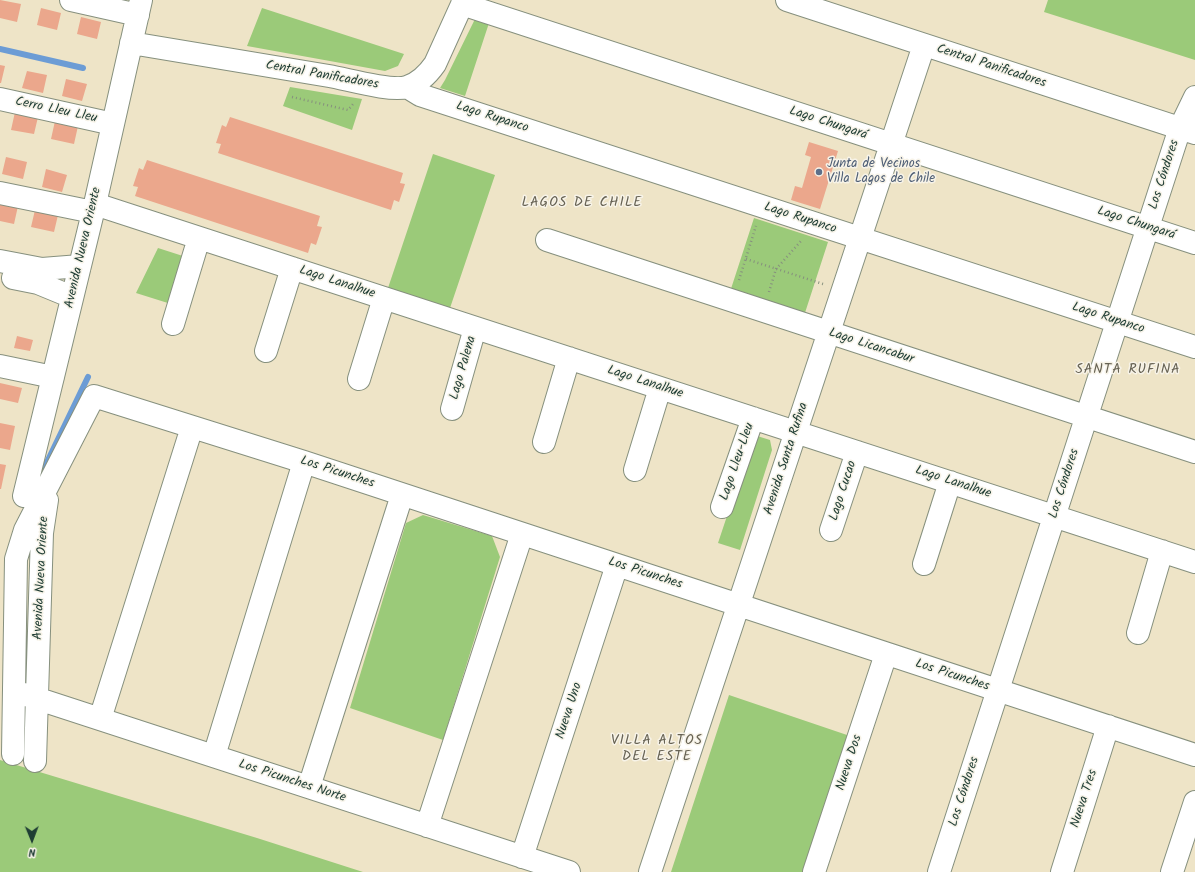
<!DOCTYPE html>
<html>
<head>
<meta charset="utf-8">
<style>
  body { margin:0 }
  #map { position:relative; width:1195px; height:872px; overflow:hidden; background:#eee4c7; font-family:Kalam,sans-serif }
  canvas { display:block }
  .north { position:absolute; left:12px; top:820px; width:40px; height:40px; -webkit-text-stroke:3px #f7f3e8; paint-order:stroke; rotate:179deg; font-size:11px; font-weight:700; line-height:16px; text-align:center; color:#1f3d34 }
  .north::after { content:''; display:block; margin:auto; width:14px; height:18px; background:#1f3d34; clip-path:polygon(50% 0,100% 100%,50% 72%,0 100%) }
</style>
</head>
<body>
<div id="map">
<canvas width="1195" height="872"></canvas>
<div class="north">N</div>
</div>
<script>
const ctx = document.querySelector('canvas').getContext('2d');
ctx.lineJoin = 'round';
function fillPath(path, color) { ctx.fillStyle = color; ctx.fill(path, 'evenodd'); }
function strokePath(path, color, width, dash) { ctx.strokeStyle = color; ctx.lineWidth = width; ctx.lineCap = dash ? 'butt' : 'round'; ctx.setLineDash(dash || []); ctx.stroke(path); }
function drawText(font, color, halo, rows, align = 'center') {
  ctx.font = font + ' Kalam,sans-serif'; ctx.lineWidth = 3; ctx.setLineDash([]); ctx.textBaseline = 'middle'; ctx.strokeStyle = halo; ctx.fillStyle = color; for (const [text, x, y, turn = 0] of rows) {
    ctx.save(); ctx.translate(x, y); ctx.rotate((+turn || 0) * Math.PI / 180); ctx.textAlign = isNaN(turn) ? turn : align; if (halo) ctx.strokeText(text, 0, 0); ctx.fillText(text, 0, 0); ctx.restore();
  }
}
fillPath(new Path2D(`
  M1048 0H1195V60L1044 12Z
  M262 8 404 54 398 66 385 71 247 46Z
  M475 19 489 23 465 96 440 88 445 80Z
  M290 87 362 99 352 130 283 106Z
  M433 154 495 175 450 308 388 288Z
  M754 218 828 242 802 322 728 298Z
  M158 248 186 257 171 304 136 293Z
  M754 435 770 440 772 450 740 550 718 543Z
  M423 515 492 536 500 557 443 740 350 708 406 523Z
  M729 695 850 736 806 872H671Z
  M0 760 257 838 363 872H0Z`), '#9bca79');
strokePath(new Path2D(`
  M0 49 83 68
  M37 483 88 377`), '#6c9cd5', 6);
fillPath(new Path2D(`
  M0 0 21 4 17 22 0 18Z
  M41 8 61 13 57 30 37 25Z
  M81 17 101 22 97 39 77 34Z
  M0 65 5 66 1 83H0Z
  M27 71 47 75 43 93 22 88Z
  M66 79 87 84 82 101 62 96Z
  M15 112 38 117 34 134 11 130Z
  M230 117 403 173 400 183 405 184 399 202 394 200 391 210 218 153 221 144 216 143 222 125 226 127Z
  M55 121 78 126 74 144 51 139Z
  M809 142 838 151 820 209 791 200 795 186 802 188 811 157 805 155Z
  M6 157 27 162 23 179 2 174Z
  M147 160 320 216 317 226 322 227 316 245 311 243 308 253 135 196 138 187 133 186 139 168 143 170Z
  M46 169 67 175 62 192 42 187Z
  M0 202 18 206 14 224 0 221Z
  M35 210 58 215 54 232 31 227Z
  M17 336 33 340 30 351 14 348Z
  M0 383 22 388 18 403 0 399Z
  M0 423 15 426 10 450 0 448Z
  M0 464 6 465 1 489H0Z`), '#eba78c');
const minor = new Path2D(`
  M71 0 138 15
  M787 0 1195 133
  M462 4 1195 243
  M131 43C197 54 263 65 329 76 347 79 391 92 407 87 419 83 428 74 435 64L464 0
  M407 87 420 95 1195 347
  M0 99 113 124
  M0 193 93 212
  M95 204 1195 562
  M547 240 1195 452
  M0 261 42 269 80 266
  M13 278 38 283 72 297
  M173 324 199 238
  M266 351 292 268
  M0 366 53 377
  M359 379 384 298
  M452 409 475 328
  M544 442 569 358
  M635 470 660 388
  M24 496 95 204 141 0
  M722 507 753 418
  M831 530 857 452
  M924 564 950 482
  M1138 633 1162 551
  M14 691 569 872
  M100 719 192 427
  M13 754 16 559 25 530 94 396 304 462 1195 755
  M214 756 304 462
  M35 761 42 533 47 500
  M309 787 402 495
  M427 826 522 534
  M522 857 617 565
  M650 872 924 45
  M814 872 886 654
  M939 872 1180 128 1195 97
  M1062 872 1108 726
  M1172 872 1195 802`);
strokePath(minor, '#86907e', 24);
strokePath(new Path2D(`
  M292 97 348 110 354 103
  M746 259 823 284
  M739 280 756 226
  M769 292 776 269 801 241`), '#86907e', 2.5, [1, 3]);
strokePath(minor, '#fff', 22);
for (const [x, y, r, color] of [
  [819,172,4,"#5c6f8a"]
]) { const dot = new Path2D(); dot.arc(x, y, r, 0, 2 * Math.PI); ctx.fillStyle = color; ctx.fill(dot); strokePath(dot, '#f7f3e8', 1.5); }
drawText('13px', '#1f3d34', '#f7f3e8', [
  ["Central Panificadores",991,67,18],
  ["Central Panificadores",322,76,10],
  ["Cerro Lleu Lleu",56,111,12],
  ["Lago Rupanco",492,118,18],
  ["Lago Chungará",828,124,18],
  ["Los Cóndores",1165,175,-72],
  ["Lago Rupanco",800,219,18],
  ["Lago Chungará",1136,224,18],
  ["Avenida Nueva Oriente",84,248,-77],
  ["Lago Lanalhue",337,283,18],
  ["Lago Rupanco",1108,319,18],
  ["Lago Licancabur",871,347,18],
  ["Lago Palena",464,368,-74],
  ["Lago Lanalhue",645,383,18],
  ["Avenida Santa Rufina",787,459,-72],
  ["Lago Lleu-Lleu",738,462,-71],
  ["Los Picunches",337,473,18],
  ["Lago Lanalhue",953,483,18],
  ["Los Cóndores",1065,484,-72],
  ["Lago Cucao",844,491,-72],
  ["Los Picunches",645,574,18],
  ["Avenida Nueva Oriente",42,578,-87],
  ["Los Picunches",952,676,18],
  ["Nueva Uno",570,711,-72],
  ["Nueva Dos",850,763,-72],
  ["Los Picunches Norte",292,782,18],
  ["Los Cóndores",965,792,-72],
  ["Nueva Tres",1085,799,-72]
]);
drawText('13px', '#4e5e75', '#f7f3e8', [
  ["Junta de Vecinos",827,165],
  ["Villa Lagos de Chile",827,180]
], 'left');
ctx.letterSpacing = '1px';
drawText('14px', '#666253', '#f7f3e8', [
  ["LAGOS DE CHILE",582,204],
  ["SANTA RUFINA",1128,371],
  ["VILLA ALTOS",657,742],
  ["DEL ESTE",657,758]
]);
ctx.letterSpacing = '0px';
</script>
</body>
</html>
